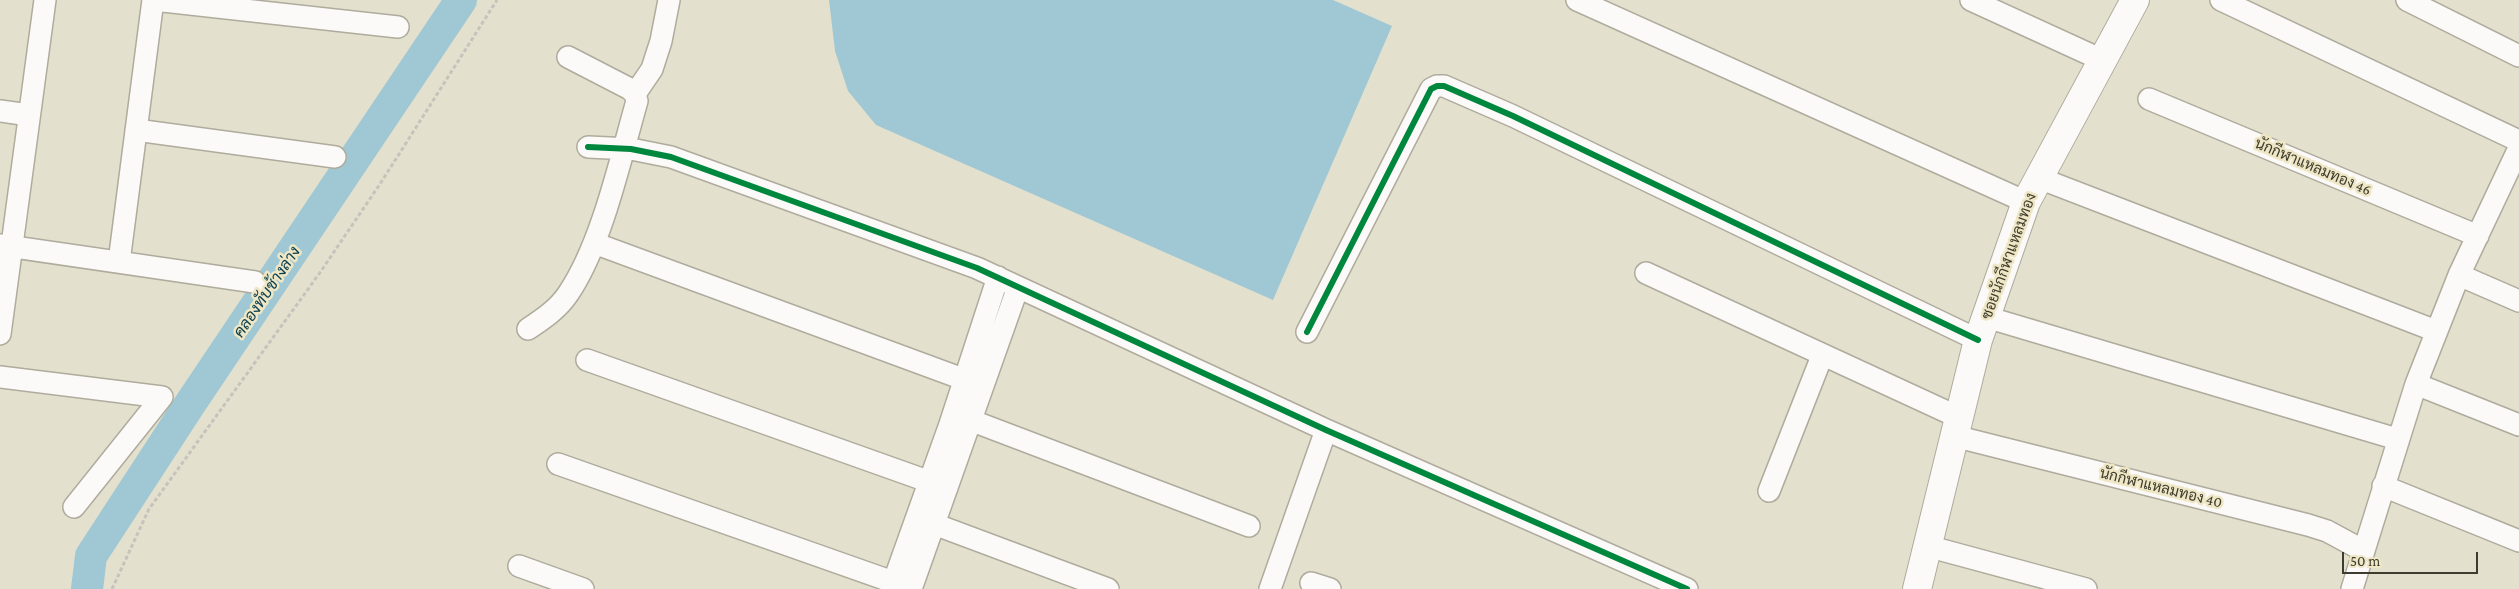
<!DOCTYPE html>
<html>
<head>
<meta charset="utf-8">
<style>
  body { margin:0 }
  #map { position:relative; width:2519px; height:589px; overflow:hidden; background:#e4e0ce; font-family:"Crimson Pro",serif }
  canvas { display:block }
  .scale { position:absolute; left:2342px; top:552px; width:136px; height:22px; box-sizing:border-box; border:2px solid #3e3c2e; border-top:0; padding-left:6px; font-size:15px; line-height:18px; white-space:nowrap; color:#3e3c2e; -webkit-text-stroke:4px #eee6c4; paint-order:stroke }
</style>
</head>
<body>
<div id="map">
<canvas width="2519" height="589"></canvas>
<div class="scale">50 m</div>
</div>
<script>
const ctx = document.querySelector('canvas').getContext('2d');
ctx.lineJoin = 'round';
function fillPath(path, color) { ctx.fillStyle = color; ctx.fill(path, 'evenodd'); }
function strokePath(path, color, width, dash) { ctx.strokeStyle = color; ctx.lineWidth = width; ctx.lineCap = dash ? 'butt' : 'round'; ctx.setLineDash(dash || []); ctx.stroke(path); }
function drawText(font, color, halo, rows, align = 'center') {
  ctx.font = font + ' "Crimson Pro",Sarabun,serif'; ctx.lineWidth = 5; ctx.setLineDash([]); ctx.textBaseline = 'middle'; ctx.strokeStyle = halo; ctx.fillStyle = color; for (const [text, x, y, turn = 0] of rows) {
    ctx.save(); ctx.translate(x, y); ctx.rotate((+turn || 0) * Math.PI / 180); ctx.textAlign = isNaN(turn) ? turn : align; if (halo) ctx.strokeText(text, 0, 0); ctx.fillText(text, 0, 0); ctx.restore();
  }
}
fillPath(new Path2D(`
  M829 0H1333L1392 26 1273 300 876 125 848 91 835 51Z`), '#9fc8d4');
strokePath(new Path2D(`
  M87 589 91 556 190 404 461 0`), '#9fc8d4', 32);
const street = new Path2D(`
  M154 0 398 27
  M1577 0 2026 202
  M1971 0 2102 60
  M2221 0 2519 141
  M2407 0 2519 56
  M635 94 652 69 661 41 669 0
  M2149 99 2478 236
  M0 111 29 115
  M136 130 335 157
  M588 147 631 149 671 157 977 268 1326 430 1687 589
  M2039 178 2436 331
  M594 243 963 379
  M0 245 255 282
  M119 262 153 0
  M1646 273 1958 417
  M2459 275 2519 301
  M1986 317 2397 439
  M528 329C543 319 558 309 568 294 602 244 620 160 637 101L635 94 630 89 568 57
  M1307 332 1431 89 1437 86H1444L1513 116 1978 340
  M0 334 45 0
  M587 360 947 488
  M0 377 162 397 74 507
  M2416 384 2519 425
  M970 420 1249 526
  M1954 436 2308 525 2327 531 2364 551
  M558 464 893 582
  M2383 486 2519 541
  M1769 491 1822 356
  M934 524 1108 589
  M1927 546 2086 589
  M519 566 583 589
  M1311 583 1330 589
  M891 589 950 424 998 277
  M911 589 1018 287
  M1270 589 1326 430
  M2352 589 2416 384 2459 275 2519 148`);
const secondary = new Path2D(`
  M1917 589 1978 340 2026 202 2135 0`);
strokePath(street, '#afab9d', 24);
strokePath(secondary, '#afab9d', 30);
strokePath(new Path2D(`
  M112 589 149 509 319 274 380 184 497 0`), '#c5c3bc', 3, [4, 2.5]);
strokePath(street, '#fbfaf8', 21);
strokePath(secondary, '#fbfaf8', 28);
strokePath(new Path2D(`
  M588 147 631 149 671 157 977 268 1326 430 1687 589
  M1307 332 1431 89 1437 86H1444L1513 116 1978 340`), '#00873e', 6);
drawText('15px', '#3e3c2e', '#eee6c4', [
  ["นักกีฬาแหลมทอง 46",2313,167,23],
  ["ซอยนักกีฬาแหลมทอง",2009,256,-70],
  ["นักกีฬาแหลมทอง 40",2161,488,14]
]);
drawText('italic 16px', '#073e4f', '#eee6c4', [
  ["คลองทับช้างล่าง",267,292,-56]
]);
</script>
</body>
</html>
